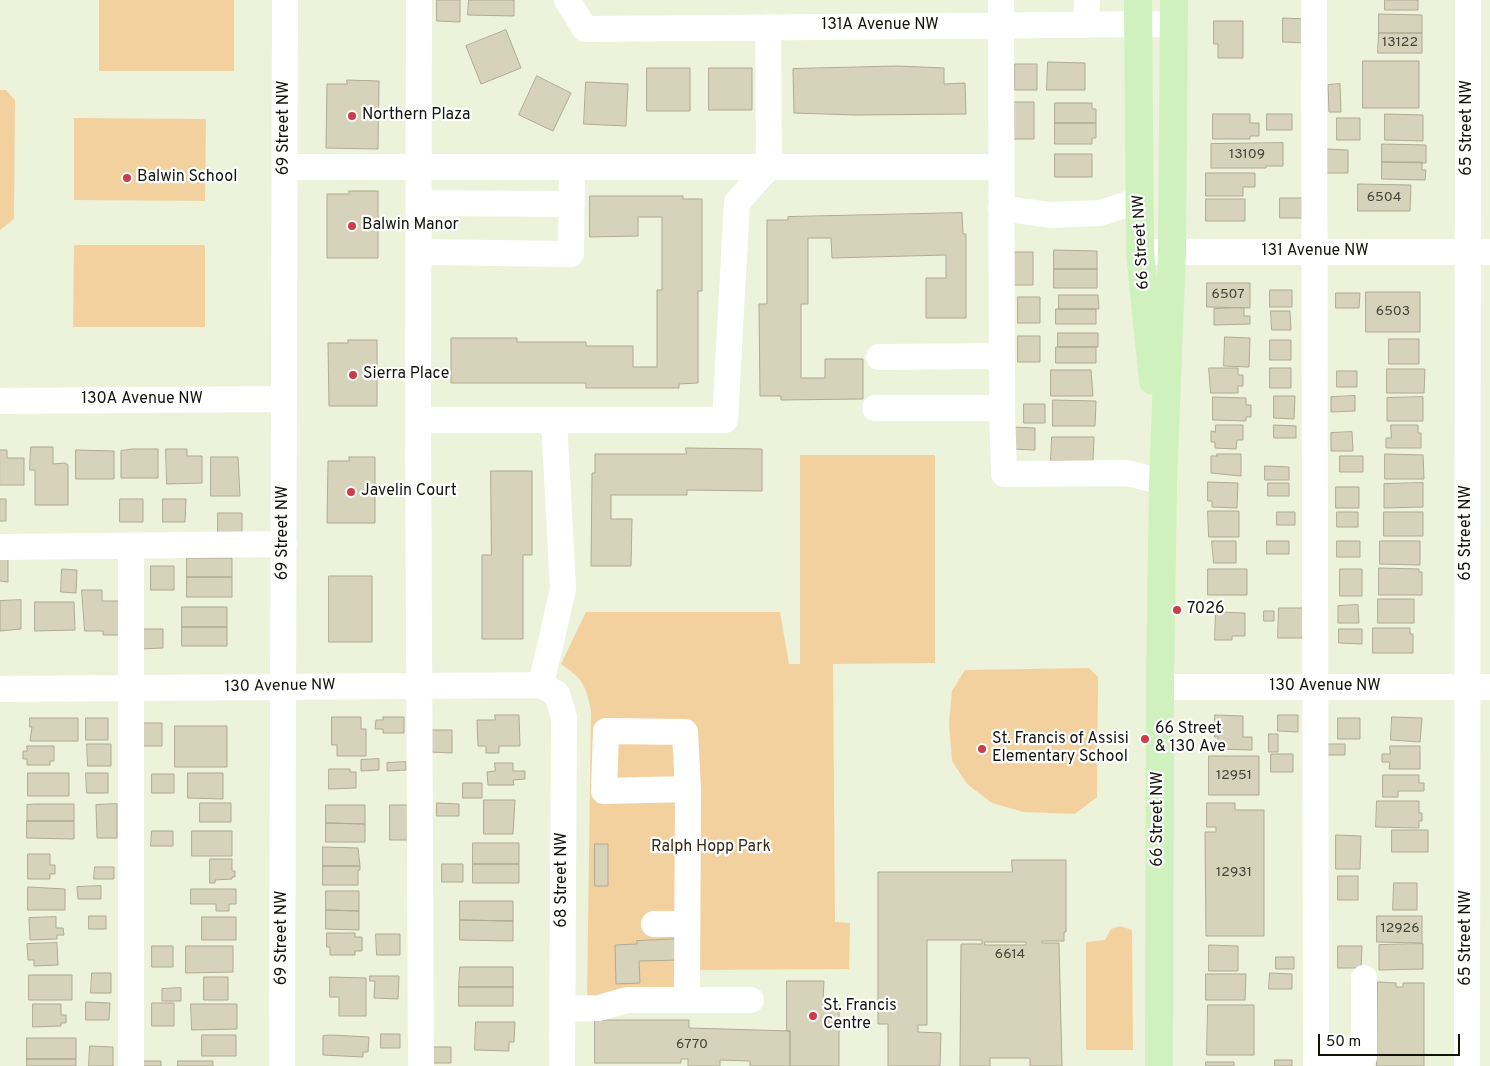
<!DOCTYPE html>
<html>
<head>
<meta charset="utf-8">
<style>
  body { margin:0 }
  #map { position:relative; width:1490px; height:1066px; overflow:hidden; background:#edf2da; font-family:Overpass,sans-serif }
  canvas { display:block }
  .scale { position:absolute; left:1318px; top:1034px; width:142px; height:22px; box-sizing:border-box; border:2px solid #12130b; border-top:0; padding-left:6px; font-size:15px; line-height:18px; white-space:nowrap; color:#12130b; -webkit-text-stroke:4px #fff; paint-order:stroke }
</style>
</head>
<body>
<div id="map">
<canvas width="1490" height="1066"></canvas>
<div class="scale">50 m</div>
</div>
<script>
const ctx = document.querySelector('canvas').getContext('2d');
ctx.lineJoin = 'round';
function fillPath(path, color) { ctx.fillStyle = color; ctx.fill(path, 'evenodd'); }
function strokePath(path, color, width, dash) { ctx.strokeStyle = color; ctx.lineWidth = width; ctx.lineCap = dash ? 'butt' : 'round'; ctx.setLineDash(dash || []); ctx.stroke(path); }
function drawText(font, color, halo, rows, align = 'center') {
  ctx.font = font + ' Overpass,sans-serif'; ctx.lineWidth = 4.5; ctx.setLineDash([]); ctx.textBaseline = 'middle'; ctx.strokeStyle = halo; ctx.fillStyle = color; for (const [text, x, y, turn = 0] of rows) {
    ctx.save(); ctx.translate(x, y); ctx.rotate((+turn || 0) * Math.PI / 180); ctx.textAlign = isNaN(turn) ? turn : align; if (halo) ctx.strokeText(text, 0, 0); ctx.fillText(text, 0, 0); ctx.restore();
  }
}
fillPath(new Path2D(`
  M99 0H234V71H99Z
  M0 90H6L15 100 14 219 0 230Z
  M74 118 206 119 205 201 74 200Z
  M74 245H205V327H73Z
  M800 455H935V663L833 664 835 922 850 923 849 969 696 970V998L587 999 591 711C586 685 583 679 561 664L586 612H780L789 664H800Z
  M1089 668 1098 677 1097 797 1075 814 1024 812 992 803 967 784 952 761 949 723 952 691 965 670Z
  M1120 926 1132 930 1133 1050H1086V942L1105 940 1111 929Z`), '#f3d19f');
const building = new Path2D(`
  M437 0H460V22L437 21Z
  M469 0H514V16L468 15Z
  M1385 0H1418V10H1385Z
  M1379 14 1422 15V33H1379Z
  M1283 18 1306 19 1305 43 1283 42Z
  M1214 21H1243V58H1218V44H1214Z
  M506 30 521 68 481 84 466 46Z
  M1379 33H1422V53H1378Z
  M1363 61H1419V108H1363Z
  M1048 62 1085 63V90H1047Z
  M1015 64H1037V90H1015Z
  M897 66 944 68V84L965 83 966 114 856 115 794 113 793 69Z
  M647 68H690V111H647Z
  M709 68H752V110H709Z
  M537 76 571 93 553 131 519 115Z
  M347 80 379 81 378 149 326 148 327 84H347Z
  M586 82 628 84 626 126 584 124Z
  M1340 84 1341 112H1329L1328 85Z
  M1013 102H1034V139H1014Z
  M1055 103H1092V109H1096V123H1055Z
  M1213 114H1250V123H1259V136H1250V139H1213Z
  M1267 114H1292V130H1267Z
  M1385 114 1423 115V141L1385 140Z
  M1337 118H1360V140H1337Z
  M1055 123H1096V138H1092V144H1055Z
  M1283 143V166H1266V168H1211V144Z
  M1382 144 1426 145V163L1382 162Z
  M1327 149 1348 150V173H1326Z
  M1055 154H1092V177H1055Z
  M1382 162H1422V170H1426L1425 180 1382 179Z
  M1206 173H1255V187H1243V196H1206Z
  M1358 184 1411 185 1410 211H1358Z
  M349 191H378V258H327V194H349Z
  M590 196H683V199H702V291H698V383L679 384V388H586V383H451V338H517V342H586V346H633V367H657V290H662V217H638V236L590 237Z
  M1280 198H1302V218H1280Z
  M1206 199H1245V221H1206Z
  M962 213 963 234H966V318H926V278H946V255L832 258 831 238H808V304H801V378H825V359H863V399L781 400V396H760L759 304H767V220H788V217Z
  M1054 250 1097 251V269H1054Z
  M1013 252H1033V285H1013Z
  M1054 269H1097V288H1054Z
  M1207 283H1250V308L1207 307Z
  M1270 290H1292V307H1270Z
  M1366 292H1420V332H1366Z
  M1336 293H1360L1359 308H1336Z
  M1059 295H1098L1099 309H1059Z
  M1018 297H1040V323H1018Z
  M1244 308V316H1250V324L1214 325V309Z
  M1056 309H1096V324H1056Z
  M1271 311H1290L1291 330H1272Z
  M1058 333H1098V347H1058Z
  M1018 336H1040V362H1018Z
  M1225 337 1250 338 1249 367 1224 366Z
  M1389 339H1419V364H1389Z
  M348 340H377V406H329L328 343H348Z
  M1270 340H1291V360H1270Z
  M1056 347H1096V363H1056Z
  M1209 368H1238V375H1243V386H1238V393H1211Z
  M1270 368H1291V388H1270Z
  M1387 369H1425L1424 393H1387Z
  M1051 370H1091L1093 396H1051Z
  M1337 371H1357V387H1337Z
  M1274 396H1295L1294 419 1274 418Z
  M1355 396V411L1331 412V397Z
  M1213 397 1246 398V405H1251V417H1246V421L1213 420Z
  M1423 397V421H1387V398Z
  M1053 400 1096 401 1095 426H1053Z
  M1024 404H1045V423H1024Z
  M1216 425H1243V440H1237L1236 449 1215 448V442H1211V431L1215 432Z
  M1274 425 1296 426V438H1274Z
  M1391 425H1418V433H1421V448H1386V438H1391Z
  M1012 427 1035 428V450L1011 449Z
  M1352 432 1353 451H1331V433Z
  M1052 437H1094L1093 461H1051Z
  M31 447H53V464L65 463 68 465V505H35V470H30Z
  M686 448 762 449V491L687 490V495H611V519H632L631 566H591L592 473H595V454H686Z
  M133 449H158V478H121V451Z
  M166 449H187V456H202V483L167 484Z
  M0 450H7V458H24V485H0Z
  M76 450 114 451V479H76Z
  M1217 454H1241V476L1211 473V456H1217Z
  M1385 454 1423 455 1424 479H1385Z
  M1340 456H1363V472H1340Z
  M211 457H238L240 496H211Z
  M349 457H375V523H327L328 461H349Z
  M1265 466 1289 467V480H1265Z
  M491 471H532V555H523V639H482V555H491Z
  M1208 482 1238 483 1237 508 1212 507V501H1208Z
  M1268 483H1289V496H1268Z
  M1423 483V507L1384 508V484Z
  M1336 487H1359V508H1336Z
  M0 499H6V521H0Z
  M120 499H143V522H120Z
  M163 499H186L185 522H163Z
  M1208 511H1239V537H1209Z
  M1277 512H1295V525H1277Z
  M1337 512H1358V527H1337Z
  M1384 512H1423V536H1384Z
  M218 513H242V535H218Z
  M1212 541H1236V563H1214Z
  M1267 541H1289V554H1267Z
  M1337 541H1360V557H1337Z
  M1380 541H1420V565L1380 564Z
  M0 555H8V582L0 581Z
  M187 558H232V577H187Z
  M151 566H174V590H151Z
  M1379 568 1419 569V572H1422V595H1379Z
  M62 569 77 570 76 593 61 592Z
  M1208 569H1247V595H1208Z
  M1340 569H1362V596H1340Z
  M329 576H372V642H329Z
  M187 577H232V597H187Z
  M82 590H102V601H122V635H103V631H85Z
  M1378 599H1414V623H1378Z
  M21 600V629L0 631V601Z
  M35 602H74L75 630 35 631Z
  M1358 605 1359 623H1338V606Z
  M182 607H227V627H182Z
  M1279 608H1305V638H1278Z
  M1264 611H1274V621H1264Z
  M1216 612 1245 613V636H1232V640H1215Z
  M182 627H227V646H182Z
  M1373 628H1410V634H1413V653H1373Z
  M140 629H163V648L140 649Z
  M1339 629H1362V644L1339 643Z
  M495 715H519L520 746H499V753H486V746H478L477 720H495Z
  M1215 715 1243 716V737H1252V750L1218 749V737H1215Z
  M1278 715H1298V732L1278 731Z
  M332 717H361V729H366V756H337V745H332Z
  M383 717H404V733H383V729H375L376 720H383Z
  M1392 717 1422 718 1420 742 1391 740Z
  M30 718H78V741H30L32 727H30Z
  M86 718H108V740H86Z
  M1338 718H1360V739H1338Z
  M139 723H162V746H139Z
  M175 726H227V767H175Z
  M431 730H452V753L431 752Z
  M1269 734H1278V752H1269Z
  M87 744H111V766H88Z
  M1327 744H1345V755H1327Z
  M27 746H54V761H50V765H27V759H23V751H27Z
  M1390 746H1420V769H1389L1390 762H1382V754H1390Z
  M1271 754H1293V772H1271Z
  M1209 756H1259V795H1209Z
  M379 759V770L361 771V760Z
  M406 762V770L387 771V763Z
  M495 763H513V771H525V779L513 780 514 785H488L487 772 495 771Z
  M329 769H350V772H356V788L329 789Z
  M28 773H69V796H28Z
  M86 773H108V793H87Z
  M188 773H223V799L188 798Z
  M152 774H174V793H152Z
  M1383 775H1419V783H1424V791H1398V797H1383Z
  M463 783H482V798H463Z
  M484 800H515L513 834H484Z
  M1377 801H1419V813H1422V821H1419V828L1376 827Z
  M200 803H231V822H200Z
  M437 803 459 804V816H437Z
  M1207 803H1235V810H1264V936H1206L1205 832H1216V827H1207Z
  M35 804H74V821H27V805Z
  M117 804V838H97L96 805Z
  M326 805H365V824L326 823Z
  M390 805H410V840H390Z
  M27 821H74V839L27 838Z
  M326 823 365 824V842H326Z
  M1392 830H1428V852H1392Z
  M152 831H173V846H151Z
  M192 831H232V856H192Z
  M1336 835 1361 836 1360 869H1336Z
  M473 843H519V864H473Z
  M595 844H608V886H595Z
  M323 847 358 848 360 866H323Z
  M28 854H50V865H55V874H50V879H28Z
  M210 859H232V871H235V877H232V879L215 880V883H210Z
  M1012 860H1066V932H1064V941H1042V943H1059L1062 1066H1030V1058H990V1066H960L961 944H982V940H927V1025H918V1032L941 1033 940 1066H888V1024H878V872H1012ZM985 942H1026V945H985Z
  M442 864H463V882H442Z
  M473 864H519V883H473Z
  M323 866H360V870H358V885H323Z
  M95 867H114V879H94Z
  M1338 876H1358V900H1338Z
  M1394 883H1417V910H1393Z
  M101 886V899H78L77 887Z
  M28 887 65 889V910H28Z
  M191 889H236V904H229V911H216V904H191Z
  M326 891H359V911L326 910Z
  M460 901H513V921L460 920Z
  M326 910 359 911V930L326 929Z
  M89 916H106V929H89Z
  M1377 916H1422V943L1377 942Z
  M56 917V928H63L64 935H57V939L30 940 29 918Z
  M202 917H236V940H202Z
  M460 920 513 921V941L460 940Z
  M327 933H355V937H362V951H355V955H330V947H327Z
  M376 934H400V955H377Z
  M679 939 680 960 639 961 640 983 616 984 615 945 637 944V941Z
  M57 943 58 965 34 966V960H28L27 944Z
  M1423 944V969L1379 970V945Z
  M1209 945 1238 946V971H1209Z
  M152 946H173V967H152Z
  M186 946H233V972L186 973Z
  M1338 946H1362L1361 968H1338Z
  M1276 957H1294V969H1276Z
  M460 967H513V987H459Z
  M92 973H111V993H91Z
  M1270 973 1292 974V989H1269Z
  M1206 974H1246L1245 1000H1206Z
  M29 975H72V1000H29Z
  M370 976H399L398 999 374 998 375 981H370Z
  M204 977H228V1000H204Z
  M330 977 366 978V1016H339V997H330Z
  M787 981H824L823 1001H839V1066H790V1031H787Z
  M1378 982 1396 983V987H1403V983H1424V1066H1377Z
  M459 987H513V1006H459Z
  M181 988V1001H162V989Z
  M86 1002 110 1003 109 1020H86Z
  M152 1003H174V1026H152Z
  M33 1004H61V1015H66V1023H61V1026L33 1027Z
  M191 1004H237V1029L192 1030Z
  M1208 1005H1254V1055H1207Z
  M595 1020H689V1028L790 1031V1066H750V1061L720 1060V1066H688V1059H681V1063H595Z
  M476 1022H515L514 1042H509V1051L475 1050Z
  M381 1034H400V1048H381Z
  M202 1035H236V1056H202Z
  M331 1035 369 1037 368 1052H363V1057L323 1055V1036Z
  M27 1038H76V1059H27Z
  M90 1046 113 1047V1066H89Z
  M429 1047H451V1063H429Z
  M27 1059H76V1066H27Z
  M1275 1060H1292V1066H1275Z
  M143 1061H161V1066H143Z
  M178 1061H213V1066H178Z
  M1206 1062H1234V1066H1206Z`);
fillPath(building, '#d7d2ba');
strokePath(building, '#afaa93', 1);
strokePath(new Path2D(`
  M419 0 418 420 421 1066
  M567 0 585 29 1174 24
  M1001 0 1002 408 1004 474 1127 473 1163 482
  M1314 0 1316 1066
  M1086 25 1087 0
  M768 27 769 167H1001
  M285 167H769L737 202 725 420H418
  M419 203 572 204
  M1001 208 1050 215 1100 213 1140 200
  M420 252 571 254 572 167
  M1140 252H1490
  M879 357 1002 356
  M0 401 283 399
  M875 408H1002
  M131 546V1066
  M0 547 284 544
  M541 685 563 589 554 420
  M1160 687H1490
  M0 689 541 685 557 694 564 717 562 1066
  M654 924H687
  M687 1000 688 789 685 732 606 731 604 791 688 789
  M563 1009 599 1008 627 1000H751
  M1316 1058 1364 1057V978
  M282 1066 285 0
  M1467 1066 1468 0`), '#fff', 26);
strokePath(new Path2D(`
  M1138 0 1140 252 1153 381
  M1159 1066 1160 687 1163 482 1172 252 1174 0`), '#cef1be', 28);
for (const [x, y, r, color] of [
  [352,116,5,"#cc3c4a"],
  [127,178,5,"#cc3c4a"],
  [352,226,5,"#cc3c4a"],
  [353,375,5,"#cc3c4a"],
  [351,492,5,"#cc3c4a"],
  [1177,610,5,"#cc3c4a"],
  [1145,739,5,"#cc3c4a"],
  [982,749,5,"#cc3c4a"],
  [813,1016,5,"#cc3c4a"]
]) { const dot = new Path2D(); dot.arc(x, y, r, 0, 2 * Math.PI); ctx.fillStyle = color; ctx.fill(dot); strokePath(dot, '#fff', 2); }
drawText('14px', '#434337', null, [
  ["13122",1400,43],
  ["13109",1247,155],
  ["6504",1384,198],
  ["6507",1228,295],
  ["6503",1393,312],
  ["12951",1234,776],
  ["12931",1234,873],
  ["12926",1400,929],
  ["6614",1010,955],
  ["6770",692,1045]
]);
drawText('16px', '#12130b', '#fff', [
  ["131A Avenue NW",880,26],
  ["69 Street NW",285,128,-90],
  ["65 Street NW",1468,128,-90],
  ["66 Street NW",1142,242,-93],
  ["131 Avenue NW",1315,252],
  ["130A Avenue NW",142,400],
  ["69 Street NW",284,533,-90],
  ["65 Street NW",1467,533,-90],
  ["130 Avenue NW",280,687,-1],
  ["130 Avenue NW",1325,687],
  ["66 Street NW",1159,819,-90],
  ["68 Street NW",563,880,-90],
  ["69 Street NW",283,938,-90],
  ["65 Street NW",1467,938,-90]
]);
drawText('16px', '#12130b', '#fff', [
  ["Northern Plaza",362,116],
  ["Balwin School",137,178],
  ["Balwin Manor",362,226],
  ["Sierra Place",363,375],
  ["Javelin Court",361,492],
  ["7026",1187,610],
  ["66 Street",1155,730],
  ["& 130 Ave",1155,748],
  ["St. Francis of Assisi",992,740],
  ["Elementary School",992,758],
  ["St. Francis",823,1007],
  ["Centre",823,1025]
], 'left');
drawText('16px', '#37280f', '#fff', [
  ["Ralph Hopp Park",711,848]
]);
</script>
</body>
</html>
